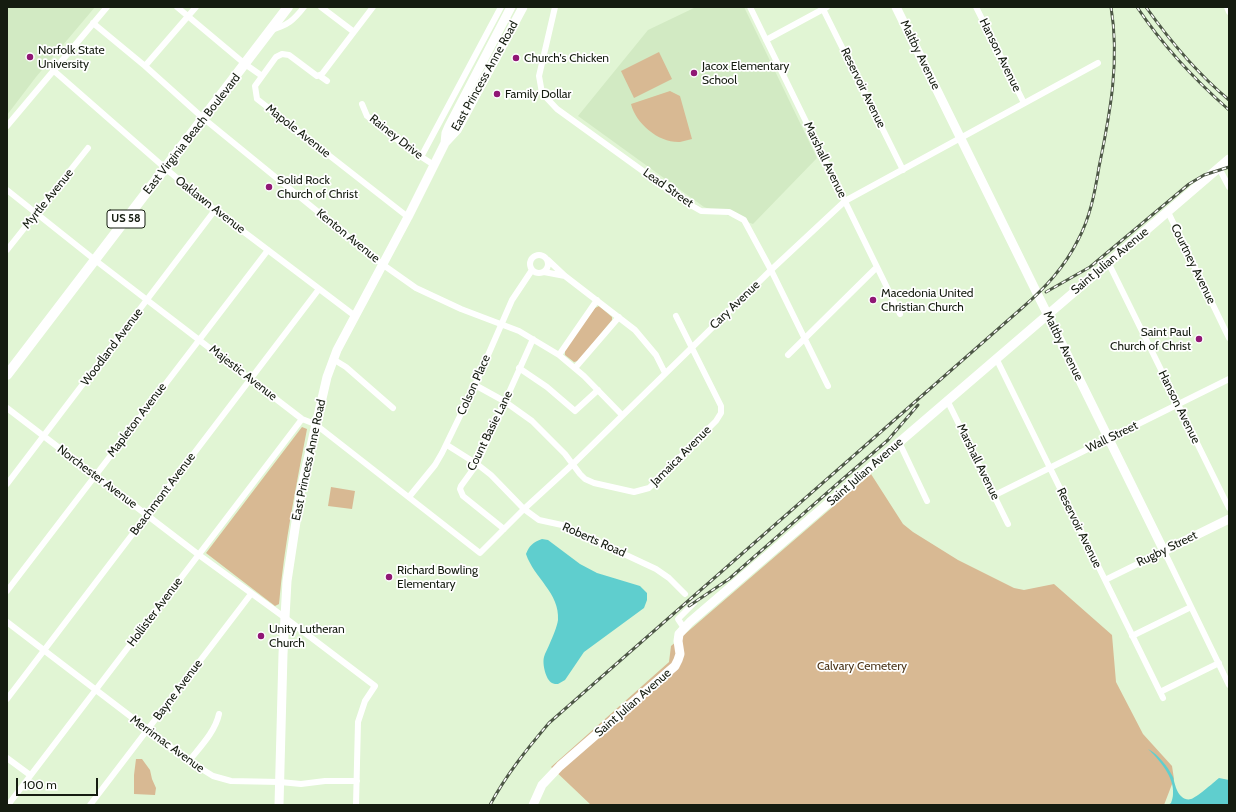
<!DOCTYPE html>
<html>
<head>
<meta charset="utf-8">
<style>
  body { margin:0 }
  #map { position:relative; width:1236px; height:812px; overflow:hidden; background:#e1f5d4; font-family:Cabin,sans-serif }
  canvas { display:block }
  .frame { position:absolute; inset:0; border:8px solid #151c10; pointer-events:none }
  .scale { position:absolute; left:16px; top:778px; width:82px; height:18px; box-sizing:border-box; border:2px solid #151c10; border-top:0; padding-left:5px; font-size:12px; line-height:14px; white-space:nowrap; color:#151c10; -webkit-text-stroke:3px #fff; paint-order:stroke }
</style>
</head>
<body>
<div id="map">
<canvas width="1236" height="812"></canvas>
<div class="frame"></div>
<div class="scale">100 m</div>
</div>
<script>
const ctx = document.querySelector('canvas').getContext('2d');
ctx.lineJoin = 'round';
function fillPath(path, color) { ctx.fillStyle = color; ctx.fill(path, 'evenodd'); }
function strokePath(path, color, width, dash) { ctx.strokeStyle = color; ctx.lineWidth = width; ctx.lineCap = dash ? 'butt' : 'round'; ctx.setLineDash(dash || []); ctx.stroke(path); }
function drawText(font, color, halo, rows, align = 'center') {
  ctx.font = font + ' Cabin,sans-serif'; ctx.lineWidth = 3.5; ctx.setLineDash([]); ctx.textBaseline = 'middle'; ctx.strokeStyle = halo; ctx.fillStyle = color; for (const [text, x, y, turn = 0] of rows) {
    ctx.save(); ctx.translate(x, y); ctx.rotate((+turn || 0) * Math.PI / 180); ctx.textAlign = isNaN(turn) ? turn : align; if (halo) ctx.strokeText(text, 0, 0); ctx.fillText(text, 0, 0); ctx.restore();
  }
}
fillPath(new Path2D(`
  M7 7H95L36 77 7 115Z
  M696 7H744L817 158 753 224 704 207 578 116 648 30Z`), '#d2eac3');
fillPath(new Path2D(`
  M659 52 672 79 634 98 621 71Z
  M670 91 680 96 692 139C688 140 684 141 680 142 659 143 636 124 631 104Z
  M599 306 612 317V320L578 361 574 362 565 355V349L595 308Z
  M302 427 307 429C296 487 284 545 279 604L275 606 206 553Z
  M871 474 903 524 913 532 958 560 1014 588 1024 590 1054 584 1112 635 1116 682 1143 734 1172 766 1174 779 1164 805H591L551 767 669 662 671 646Z
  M331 487 355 491 352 509 328 506Z
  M136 759H142L150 770 152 779 156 788 155 795 134 794V775Z`), '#d8b993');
fillPath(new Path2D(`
  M542 539 548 540 580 564 597 573 640 586 647 593V600L644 608 584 652 565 680 558 684C557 684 553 684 552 683 546 680 542 664 544 657 545 653 548 648 550 643 553 636 557 627 558 620 560 593 534 578 526 554 529 546 533 542 542 539Z
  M1148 749C1158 754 1168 767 1173 777 1175 784 1176 792 1182 797 1184 799 1188 800 1191 799 1196 798 1213 783 1219 778L1229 780V805H1168L1171 803C1172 800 1173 797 1173 794 1175 778 1159 759 1148 749Z`), '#5fcece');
strokePath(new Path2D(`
  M177 7 245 64 262 76
  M321 7 354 32
  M373 7 322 74 317 76 289 55 282 54 276 57 255 86 257 99 408 217
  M555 7 539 76 542 93 557 109 687 203 701 211 729 212 744 220 771 270 828 386
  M750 7 900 314
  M822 7 903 170
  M976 7 1024 103
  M1227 7 1229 12
  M93 23 145 66 203 118 382 264 416 288 461 309 519 331 559 355 584 376 622 415
  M271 30C288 25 293 21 304 7
  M766 40 827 7
  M145 66 196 7
  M53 70 165 168 215 210 355 316
  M320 76 327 81
  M362 104 367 116 409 149 434 165
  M7 126 107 7
  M421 157 501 7
  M1219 168 1229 187
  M7 190 95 260 302 419 315 424 480 553 524 509 573 464 771 270 845 201 1098 63
  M1168 212 1229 338
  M7 250 88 148
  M530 264a9 9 0 1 1 18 0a9 9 0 1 1-18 0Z
  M548 260 565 276 635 330 656 355 665 373
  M1108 262 1229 508
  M544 272 565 276
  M559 355 597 300
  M788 355 877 267
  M996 358 1163 698
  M333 359 346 367 393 408
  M519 368 547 387 575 411 598 390
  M575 368 619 317
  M475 385 504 401 532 421 565 454 580 474 585 479 594 483 634 492 649 488 716 421 721 413V406L676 316
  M947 400 1008 524
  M7 408 199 555 284 617 375 686 365 701 358 722 356 805
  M899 442 927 501
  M447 445 477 464 491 475 524 509 539 520 562 525 656 569 669 578 685 594
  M7 484 215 210
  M995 495 1229 379
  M409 497 435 465 442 453 475 385 512 300 532 270
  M504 529 463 496 460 489 461 486 477 464 533 339
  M1105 580 1164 551 1229 685
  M7 591 268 250
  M7 622 189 761 213 776 231 781 280 782 301 784 325 781H357
  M684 628 678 619 694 603
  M1132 636 1191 607
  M1160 692 1219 663
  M7 699 319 289
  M7 758 30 775
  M189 761C200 747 215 732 219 714
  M8 805 302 419
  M90 805 251 594`), '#fff', 6);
strokePath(new Path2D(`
  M896 7 1164 551 1229 519
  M445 143 446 133 449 126 511 7
  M279 805 283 654 287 581 301 489 327 377 337 350 408 217 445 143 457 130 523 7
  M533 805 542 785 560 766 675 666 678 660 680 654 678 641 679 634 690 622 1229 159`), '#fff', 9);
strokePath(new Path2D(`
  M7 375 288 7`), '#fff', 10);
const rail = new Path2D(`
  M1137 7C1163 46 1194 79 1229 110
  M1146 7C1170 41 1197 73 1229 100
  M1046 292 1090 267 1189 184 1204 175 1229 167
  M689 606 729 579 844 478 888 440 918 405
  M490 805C506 775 527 749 549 723L1022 308C1045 288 1064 268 1078 240 1090 218 1095 192 1099 167 1110 114 1120 61 1111 7`);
strokePath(rail, '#4d5746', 3);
strokePath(rail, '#fff', 1.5, [4.5]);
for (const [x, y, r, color] of [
  [30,57,4,"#901775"],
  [516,58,4,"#901775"],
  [694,73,4,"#901775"],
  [497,94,4,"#901775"],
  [269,187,4,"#901775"],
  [873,300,4,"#901775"],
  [1199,339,4,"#901775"],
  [389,577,4,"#901775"],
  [261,636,4,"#901775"]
]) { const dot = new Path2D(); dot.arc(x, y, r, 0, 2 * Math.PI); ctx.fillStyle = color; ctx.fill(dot); strokePath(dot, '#fff', 1.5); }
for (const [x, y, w] of [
  [126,219,38]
]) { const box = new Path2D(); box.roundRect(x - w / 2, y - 9, w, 18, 3); ctx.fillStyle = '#fff'; ctx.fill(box); strokePath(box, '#151c10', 1); }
drawText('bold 11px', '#151c10', null, [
  ["US 58",126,219]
]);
drawText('12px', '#151c10', '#fff', [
  ["Norfolk State",38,50],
  ["University",38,64],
  ["Church's Chicken",524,58],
  ["Jacox Elementary",702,66],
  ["School",702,80],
  ["Family Dollar",505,94],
  ["Solid Rock",277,180],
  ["Church of Christ",277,194],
  ["Macedonia United",881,293],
  ["Christian Church",881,307],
  ["Saint Paul",1191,332,"right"],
  ["Church of Christ",1191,346,"right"],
  ["Richard Bowling",397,570],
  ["Elementary",397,584],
  ["Unity Lutheran",269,629],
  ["Church",269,643]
], 'left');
drawText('12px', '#151c10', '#fff', [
  ["Maltby Avenue",920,55,64],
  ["Hanson Avenue",1000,55,64],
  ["East Princess Anne Road",485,76,-61],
  ["Reservoir Avenue",863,88,64],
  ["Mapole Avenue",298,131,38],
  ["East Virginia Beach Boulevard",192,134,-52],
  ["Rainey Drive",396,137,38],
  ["Marshall Avenue",825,160,64],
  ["Lead Street",668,188,35],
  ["Myrtle Avenue",48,199,-51],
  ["Oaklawn Avenue",210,205,38],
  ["Kenton Avenue",348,236,39],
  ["Saint Julian Avenue",1110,261,-40],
  ["Courtney Avenue",1193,264,64],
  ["Cary Avenue",735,305,-44],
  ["Maltby Avenue",1063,346,64],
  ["Woodland Avenue",112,347,-53],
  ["Majestic Avenue",243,373,38],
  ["Colson Place",474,385,-66],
  ["Hanson Avenue",1179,407,64],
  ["Mapleton Avenue",137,420,-53],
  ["Count Basie Lane",490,431,-64],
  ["Wall Street",1112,437,-26],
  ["Jamaica Avenue",681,456,-45],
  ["East Princess Anne Road",309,460,-78],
  ["Marshall Avenue",978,462,64],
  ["Saint Julian Avenue",865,472,-41],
  ["Norchester Avenue",97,477,37],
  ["Beachmont Avenue",163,494,-53],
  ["Reservoir Avenue",1079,528,64],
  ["Roberts Road",594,540,24],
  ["Rugby Street",1167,549,-26],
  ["Hollister Avenue",155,612,-53],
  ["Bayne Avenue",178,690,-53],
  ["Saint Julian Avenue",633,703,-41],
  ["Merrimac Avenue",167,744,36]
]);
drawText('12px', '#4b3519', '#fff', [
  ["Calvary Cemetery",862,666]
]);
</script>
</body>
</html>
